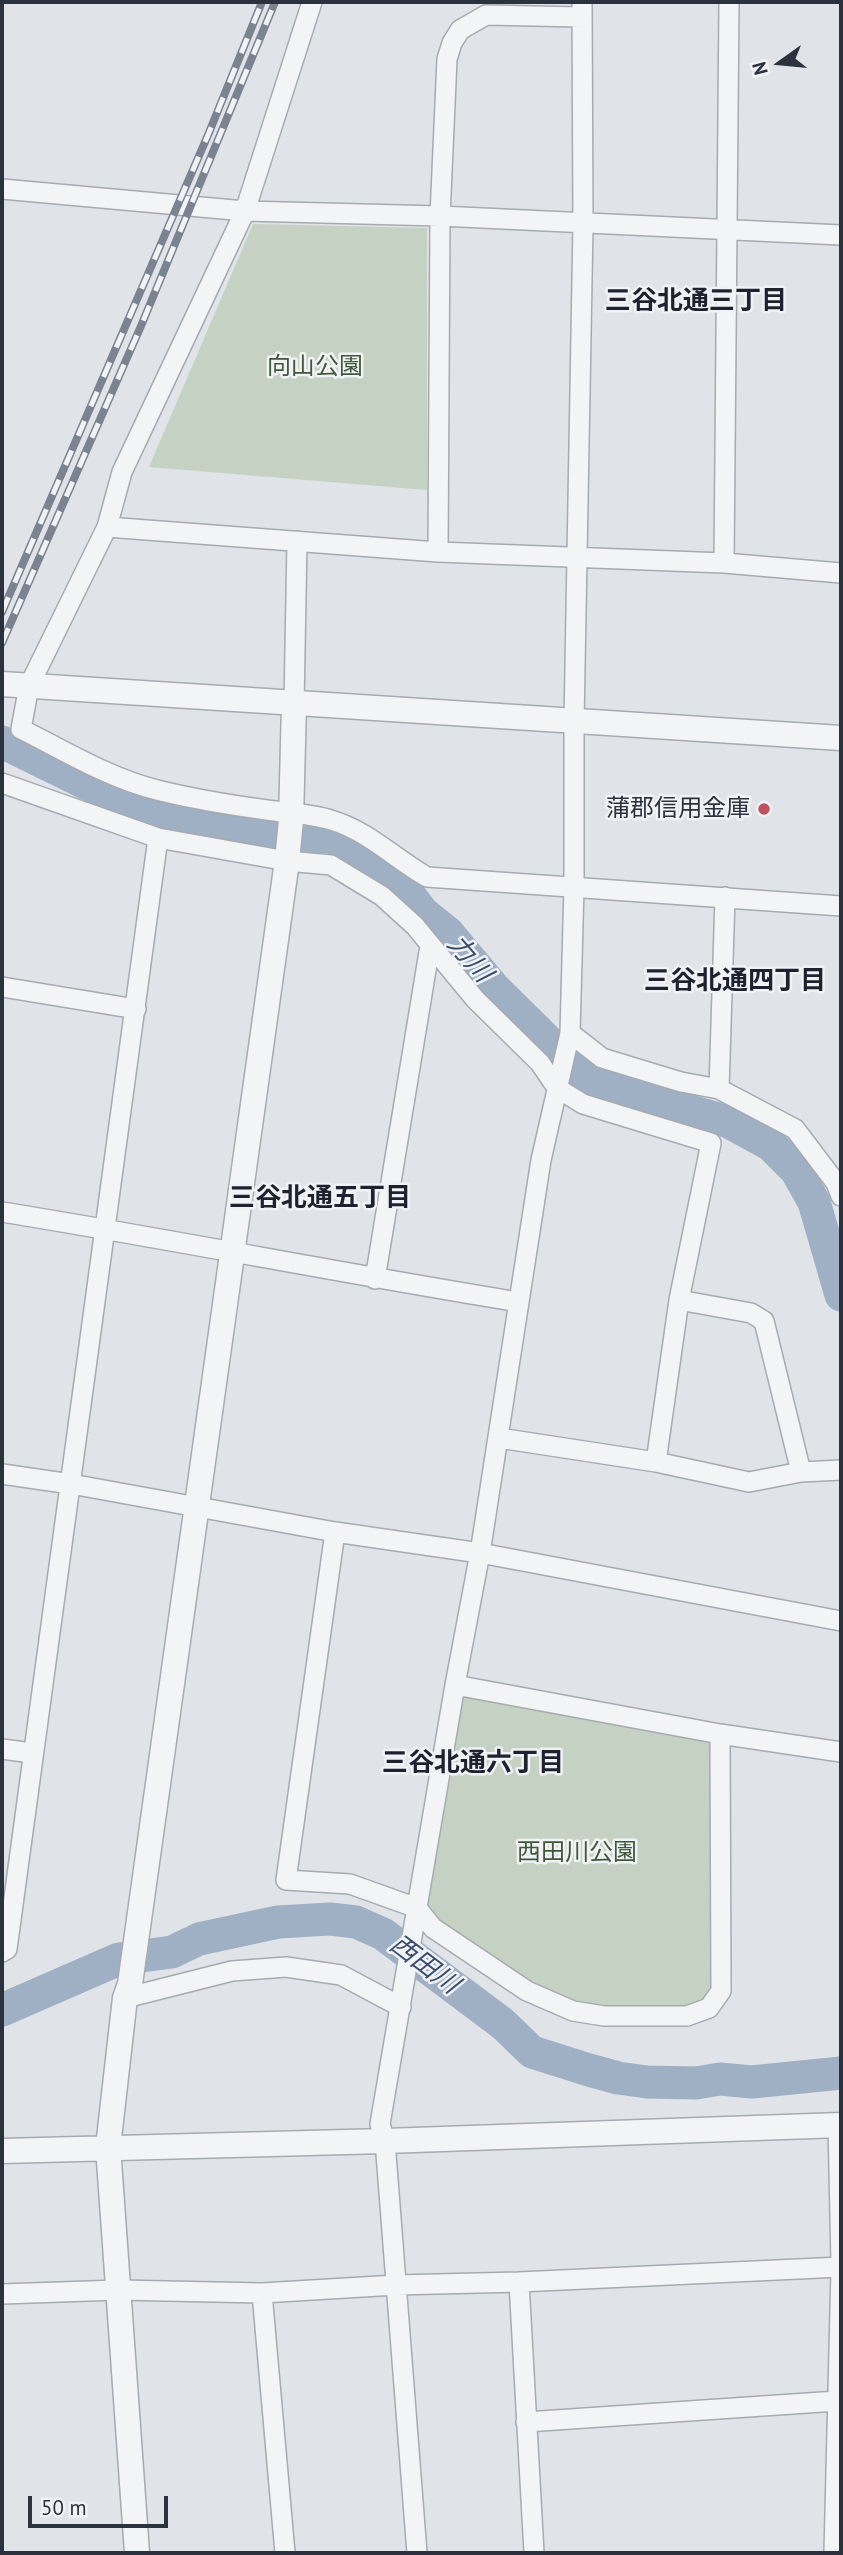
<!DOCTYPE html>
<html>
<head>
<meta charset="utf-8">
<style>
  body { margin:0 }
  #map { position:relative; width:843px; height:2555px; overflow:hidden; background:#e0e3e8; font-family:"PT Sans",sans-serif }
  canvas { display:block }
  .frame { position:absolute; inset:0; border:4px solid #2b313d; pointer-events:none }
  .north { position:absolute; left:745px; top:28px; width:70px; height:70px; -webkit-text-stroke:5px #f0f2f5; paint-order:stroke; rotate:255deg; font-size:19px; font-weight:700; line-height:28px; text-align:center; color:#2b313d }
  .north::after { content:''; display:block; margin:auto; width:24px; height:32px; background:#2b313d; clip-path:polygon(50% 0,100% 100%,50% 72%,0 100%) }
  .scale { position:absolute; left:28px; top:2496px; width:140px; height:32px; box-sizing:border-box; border:4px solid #2b313d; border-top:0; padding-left:9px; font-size:21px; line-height:24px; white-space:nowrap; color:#2b313d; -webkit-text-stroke:5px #f0f2f5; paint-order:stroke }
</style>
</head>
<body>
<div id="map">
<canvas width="843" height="2555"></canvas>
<div class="frame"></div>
<div class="north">N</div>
<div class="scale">50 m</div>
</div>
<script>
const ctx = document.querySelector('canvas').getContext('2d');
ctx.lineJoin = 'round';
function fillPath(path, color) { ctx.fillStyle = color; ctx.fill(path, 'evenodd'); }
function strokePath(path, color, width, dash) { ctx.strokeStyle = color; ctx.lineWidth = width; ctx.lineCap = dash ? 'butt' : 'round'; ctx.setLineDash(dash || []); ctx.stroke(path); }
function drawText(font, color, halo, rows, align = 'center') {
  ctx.font = font + ' "PT Sans","Noto Sans JP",sans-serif'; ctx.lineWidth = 5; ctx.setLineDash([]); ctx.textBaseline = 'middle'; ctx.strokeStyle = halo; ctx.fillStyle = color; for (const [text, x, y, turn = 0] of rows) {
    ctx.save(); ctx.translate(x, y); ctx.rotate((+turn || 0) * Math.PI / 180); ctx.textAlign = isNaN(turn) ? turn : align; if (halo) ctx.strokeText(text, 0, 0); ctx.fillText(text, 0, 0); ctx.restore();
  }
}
fillPath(new Path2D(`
  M253 224 427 228V490L149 467Z
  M455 1685 720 1734 721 1991 709 2008 573 2011 417 1908Z`), '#c5d1c2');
strokePath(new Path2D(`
  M2 742 128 804 195 824 263 836 331 837 391 871 423 913 448 933 495 989 580 1073 607 1087 729 1122 771 1145 796 1170 814 1202 841 1295
  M2 2010 119 1959 172 1952 199 1939 278 1922 330 1919 356 1922 383 1934 503 2024 532 2052 589 2070 618 2078 647 2082 696 2083 720 2079 752 2082 841 2073`), '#9fafc4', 33);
const minor = new Path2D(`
  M312 2 245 211 122 472 107 527 29 686 21 729C65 751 109 778 157 790 193 799 230 805 267 810 288 813 311 814 331 820 368 831 394 858 427 877L841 906
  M2 189 245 211 440 216 841 235
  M107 527 438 552 724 563 841 573
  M438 552 440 216 447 59 452 43 460 30 486 15 581 17
  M724 563 729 2
  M294 704 297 541
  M2 783 158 838 287 861 331 865 382 896 415 926 475 999 540 1063 557 1088 583 1104 711 1143 679 1300 656 1462 499 1438
  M2 987 136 1009
  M570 1033 602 1058 681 1082 719 1089 795 1129 836 1183 841 1196
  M719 1089 725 897
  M2 1212C175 1240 346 1274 519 1302
  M375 1279 430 946
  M679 1300 751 1313 764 1321 801 1472
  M656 1462 749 1482 801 1472 841 1470
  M2 1474 71 1484 335 1532 480 1553 841 1621
  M335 1532 286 1880 350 1884 417 1908 433 1928 527 1991 573 2011 604 2016H687L709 2008 721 1991 720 1734
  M455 1685 720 1734 841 1752
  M2 1749 32 1753
  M2 1952 7 1949C55 1579 110 1209 158 838
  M125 1998 232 1971 286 1967 341 1975 401 2007
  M838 2125 841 2262
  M519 2282 534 2553
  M262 2293 285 2553
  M2 2294 118 2290 262 2293 396 2285 519 2282 841 2267
  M526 2422 837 2401
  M417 2553 385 2141 380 2124 455 1685 480 1553 541 1160 570 1033 574 887V722L583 224 582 2
  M834 2553 841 2270`);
const tertiary = new Path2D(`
  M2 684 841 738
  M2 2151 385 2141 841 2125
  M137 2553 108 2147 125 1998 130 1984 287 861 291 820 294 704`);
strokePath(minor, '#a6aab1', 22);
strokePath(tertiary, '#a6aab1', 27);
strokePath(minor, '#f3f4f6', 19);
strokePath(tertiary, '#f3f4f6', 24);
const rail = new Path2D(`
  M2 612 208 135 262 2
  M2 643 141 326 275 2`);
strokePath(rail, '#7b8290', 8);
strokePath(rail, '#f0f2f5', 5, [16]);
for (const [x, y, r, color] of [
  [764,809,7,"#c0525d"]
]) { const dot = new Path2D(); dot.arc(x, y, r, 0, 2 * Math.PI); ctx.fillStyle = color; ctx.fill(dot); strokePath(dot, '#f0f2f5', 2.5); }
drawText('24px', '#3e5839', '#f0f2f5', [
  ["向山公園",315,367],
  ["西田川公園",577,1853]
]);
drawText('24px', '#2b313d', '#f0f2f5', [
  ["蒲郡信用金庫",750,809]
], 'right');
drawText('bold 26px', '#1d222e', '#f0f2f5', [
  ["三谷北通三丁目",696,302],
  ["三谷北通四丁目",735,982],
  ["三谷北通五丁目",320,1199],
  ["三谷北通六丁目",473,1764]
]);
drawText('italic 26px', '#394e6d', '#f0f2f5', [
  ["力川",469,959,49],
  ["西田川",424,1965,37]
]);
</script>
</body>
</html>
